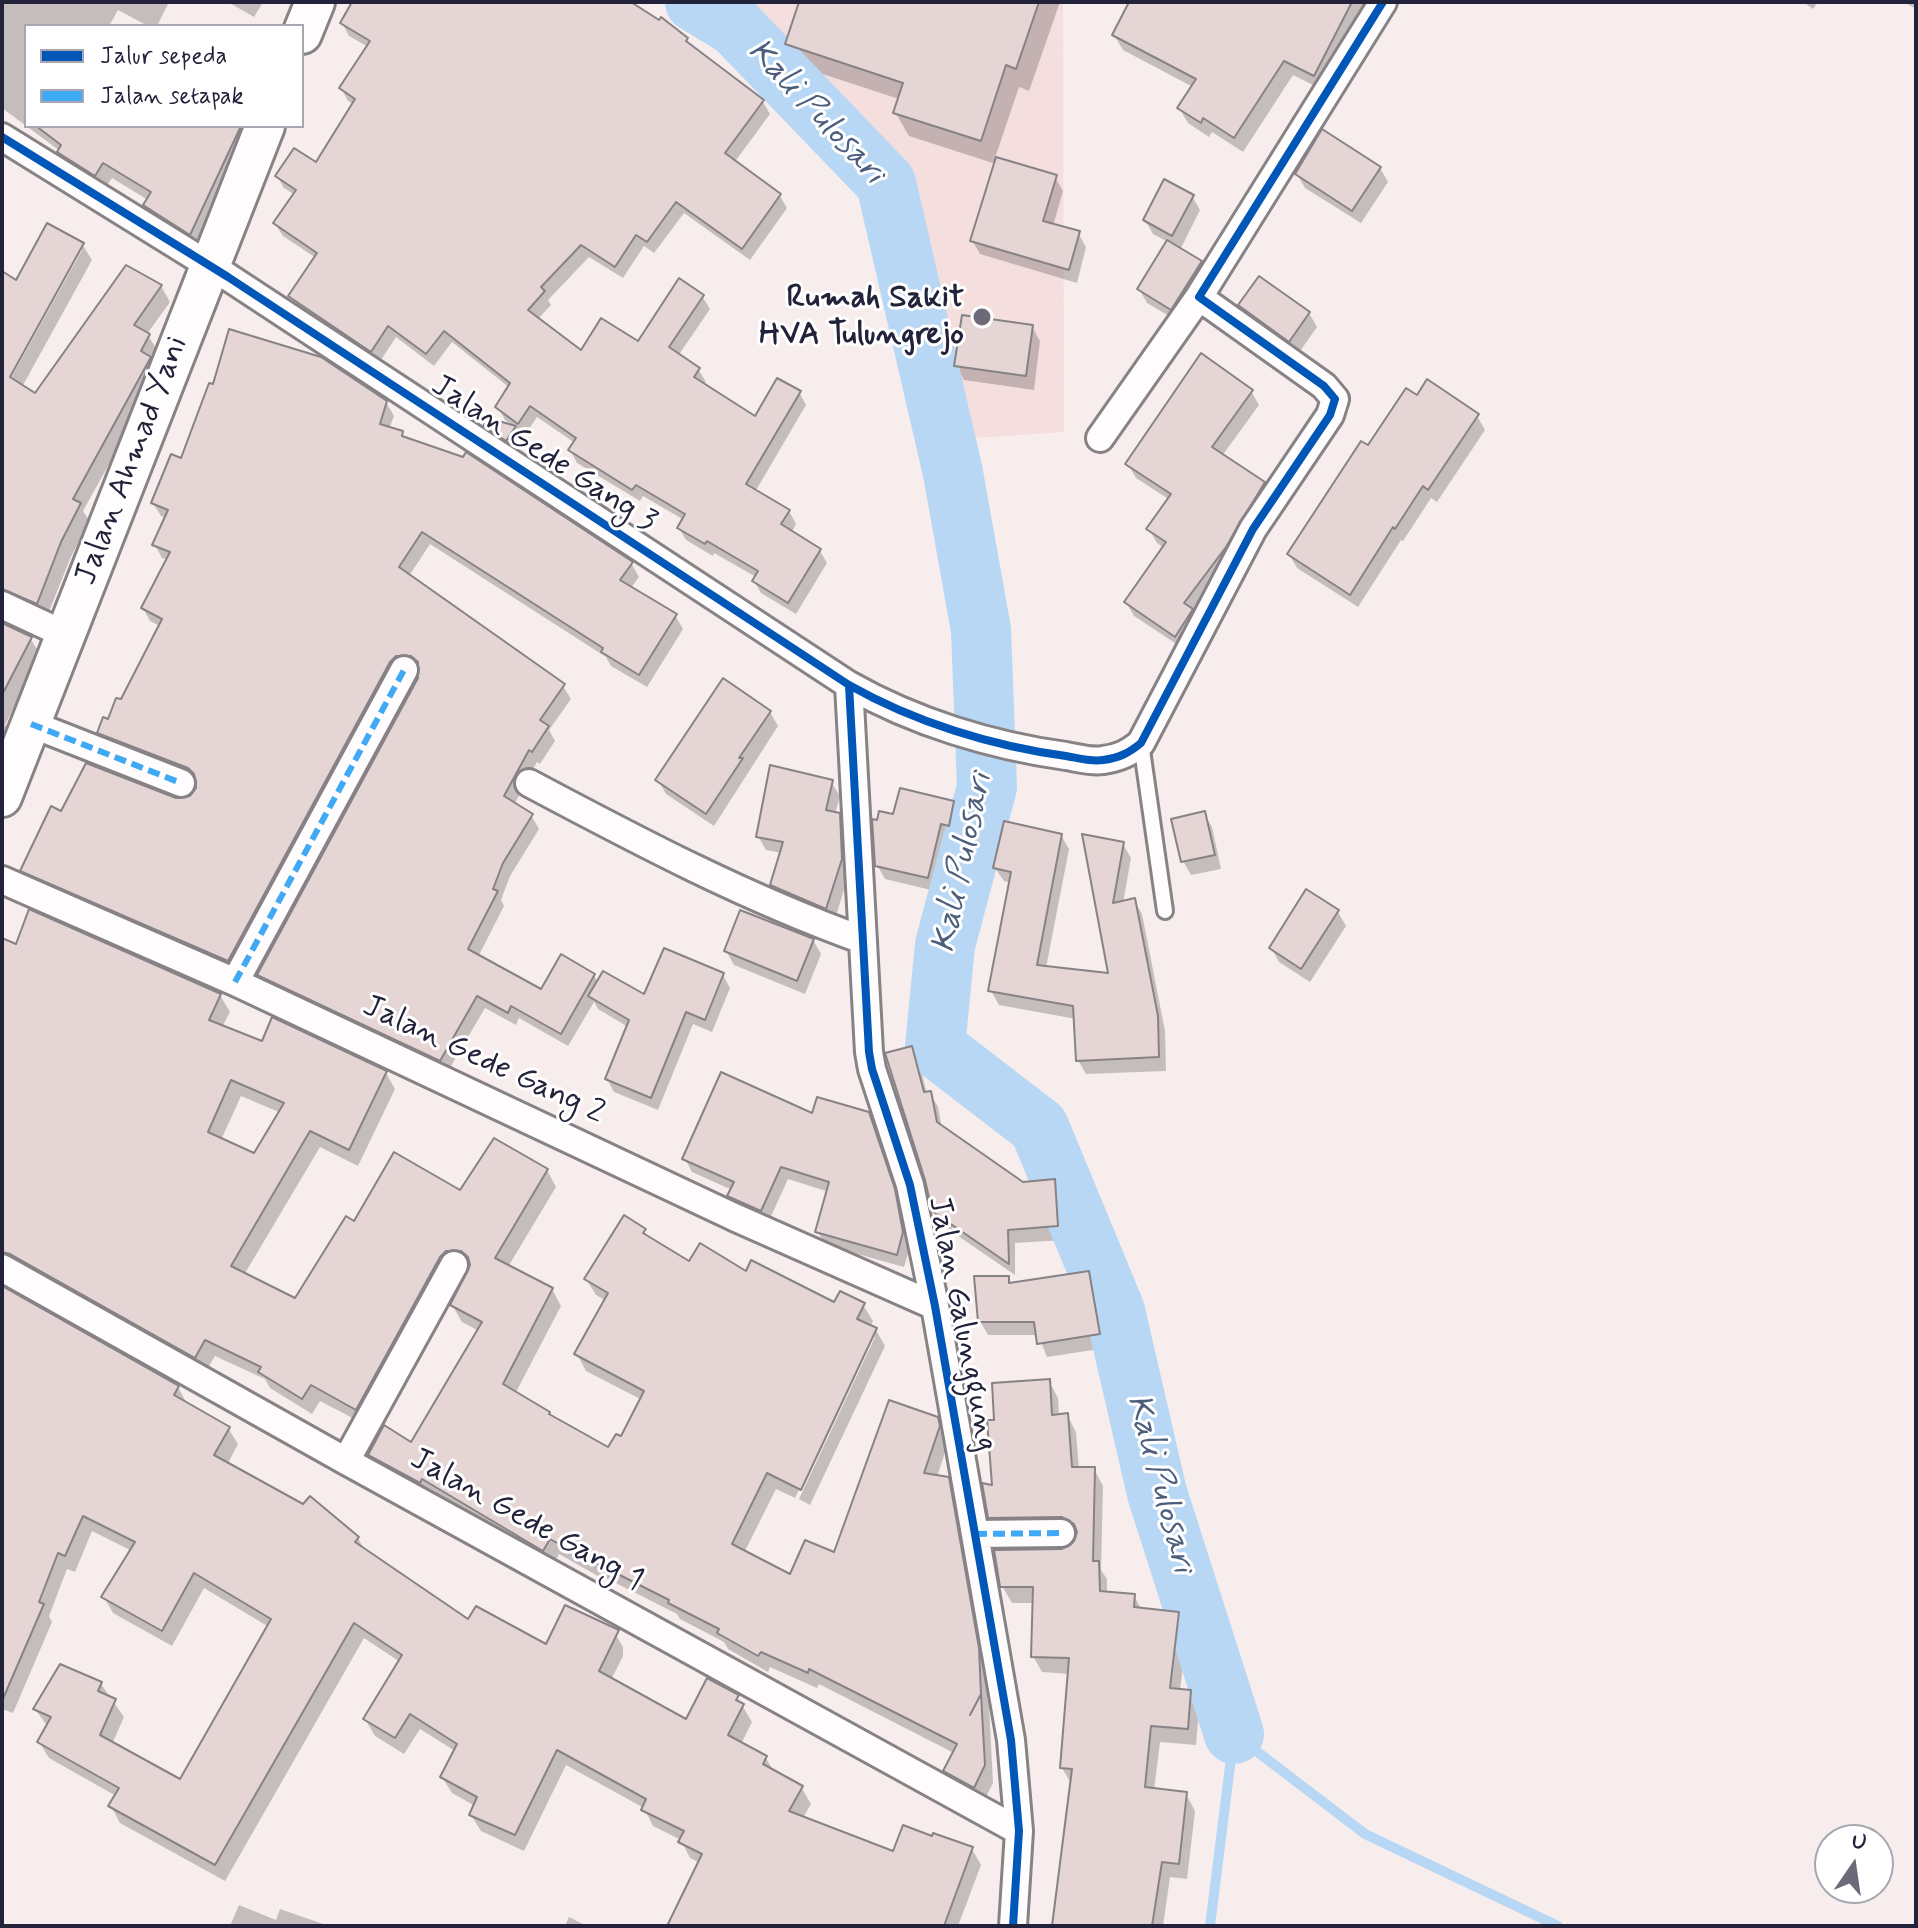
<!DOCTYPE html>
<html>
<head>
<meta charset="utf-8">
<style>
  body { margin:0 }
  #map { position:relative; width:1918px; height:1928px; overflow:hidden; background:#f7edec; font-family:Mynerve,sans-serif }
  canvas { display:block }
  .frame { position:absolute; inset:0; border:4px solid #22223b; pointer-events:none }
  .legend { position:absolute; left:24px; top:24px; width:280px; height:104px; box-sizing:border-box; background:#fff; border:2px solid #a7a7b1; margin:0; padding:10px 14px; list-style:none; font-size:24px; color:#22223b }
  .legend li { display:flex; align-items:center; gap:16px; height:40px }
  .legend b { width:40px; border:2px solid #a7a7b1 }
  .north { position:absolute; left:1814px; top:1824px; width:80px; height:80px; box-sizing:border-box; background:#fff; border:2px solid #a7a7b1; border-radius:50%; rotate:13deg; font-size:22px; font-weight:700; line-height:32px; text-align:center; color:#22223b }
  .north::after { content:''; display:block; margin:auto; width:28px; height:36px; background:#6d6979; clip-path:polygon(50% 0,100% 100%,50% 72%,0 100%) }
</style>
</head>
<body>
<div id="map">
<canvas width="1918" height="1928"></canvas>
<div class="frame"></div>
<ul class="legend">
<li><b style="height:10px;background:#0057b8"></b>Jalur sepeda</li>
<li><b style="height:10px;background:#3fa9f5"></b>Jalan setapak</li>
</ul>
<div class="north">U</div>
</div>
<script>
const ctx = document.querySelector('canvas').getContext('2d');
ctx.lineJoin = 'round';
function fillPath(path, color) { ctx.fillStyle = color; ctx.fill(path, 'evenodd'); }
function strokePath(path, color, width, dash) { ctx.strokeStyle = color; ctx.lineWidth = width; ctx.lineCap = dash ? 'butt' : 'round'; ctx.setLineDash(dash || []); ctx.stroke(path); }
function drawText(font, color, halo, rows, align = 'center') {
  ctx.font = font + ' Mynerve,sans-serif'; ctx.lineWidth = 6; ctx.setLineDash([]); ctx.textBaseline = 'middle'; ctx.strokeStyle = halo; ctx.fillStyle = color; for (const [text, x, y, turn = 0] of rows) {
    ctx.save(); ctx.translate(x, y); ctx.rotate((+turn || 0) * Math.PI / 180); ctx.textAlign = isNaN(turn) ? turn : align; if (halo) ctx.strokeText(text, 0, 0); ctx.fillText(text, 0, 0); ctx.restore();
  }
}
fillPath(new Path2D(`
  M696 2H1063L1064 432 932 441 870 201Z`), '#f4dfde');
fillPath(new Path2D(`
  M2 2H169L157 26H148L118 10 109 26H26V126H259L199 249 154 221 145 205 148 200 112 178 104 190 68 168 60 151 2 108Z
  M228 2H263L254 17Z
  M355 2H628L687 40 692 48 763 102 770 114 734 163 780 196 787 208 750 260 684 213 654 253 644 246 623 278 589 257 548 300 551 305 537 320 581 353 638 344 702 296 710 309 678 356 698 369 706 382 703 385 756 418 799 392 806 405 755 492 789 511 796 524 791 533 820 551 827 563 796 614 761 593 754 581 756 577 714 553 713 556 686 540 679 528 684 520 643 496 640 501 577 463 570 450 575 443 537 417 525 435 505 420 498 407 510 388 452 342 434 366 396 337 379 363 298 308 290 296 316 258 283 236 275 224 295 195 284 188 277 176 316 165 354 104 348 101 341 88 368 47 349 36 342 23Z
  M801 2H1060L1029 91 1019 87 995 158 1055 177 1063 191 1053 226 1078 233 1086 247 1077 283 980 254 972 240 996 164 909 136 895 112 899 99 801 67 788 44Z
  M1131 2H1380L1323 90 1293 75 1243 152 1212 132 1209 137 1188 123 1179 108 1193 87 1123 50 1114 35Z
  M1803 2H1818L1813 9Z
  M1904 2H1916V9Z
  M1380 168 1388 182 1361 223 1305 188 1297 174Z
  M1192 196 1200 210 1180 250 1201 263 1209 277 1179 322 1147 303 1139 289 1168 242 1153 234 1145 220Z
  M82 244 92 260 22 387 35 396 161 286 170 302 147 334 158 351 159 374 83 511 89 520 70 559 46 619 2 608V273L17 283ZM78 250H82L6 387 3 385Z
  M1241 305 1309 313 1317 327 1298 354 1249 319Z
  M1032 327 1040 341 1034 390 964 380 956 366Z
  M1251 391 1259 405 1222 456 1264 484 1272 498 1184 649 1134 616 1126 602 1164 548 1157 543 1149 529 1170 500 1136 478 1128 464Z
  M1417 398 1477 416 1485 430 1437 502 1431 498 1403 541 1401 540 1358 607 1297 568 1289 554Z
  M386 402 394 416 389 429 402 433 405 439 631 563 639 577 630 589 675 615 683 629 647 687 611 666 606 657 430 544 409 576 563 686 571 699 549 730 555 741 540 764 537 762 514 805 531 815 539 829 510 876 501 900 504 906 478 957 542 992 594 975 598 983 645 997 723 975 730 988 712 1032 693 1024 658 1110 614 1092 607 1079 628 1027 598 1009 594 1002 568 1046 519 1018 516 1025 485 1008 447 1073 267 988 259 975 420 678V667L408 646 404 648 416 669 236 974 30 884 23 870 62 814 191 798 198 789 197 782 107 746 99 733 122 702 160 626 150 621 143 608 168 560 162 558 155 545 166 518 161 516 153 503 182 460Z
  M489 420 515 428 523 442 515 453 494 439 486 426Z
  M2 623 30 638 40 654 5 725 12 736 2 761Z
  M770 712 778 726 714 826 666 794 658 780Z
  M831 782 840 796 835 814H839L847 829 849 874 834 922 780 899 772 885 782 853 766 850 758 836Z
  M953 803 961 817 956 839 948 837 935 891 885 879 877 865 895 817Z
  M1204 814 1212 827 1221 869 1191 875 1183 861Z
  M1061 835 1069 849 1046 968 1111 975 1084 837 1123 844 1131 858 1123 903 1134 901 1142 914 1165 1031 1166 1071 1086 1074 1078 1060 1076 1019 999 1005 991 991 1011 883 1004 881 995 868Z
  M1338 912 1346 926 1310 982 1279 962 1271 948Z
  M2 940 17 947 220 995 230 1012 222 1027 263 1044 386 1073 395 1089 358 1166 320 1147 244 1275 295 1300 355 1224 547 1170 556 1187 508 1267 552 1289 561 1306 515 1394 549 1413 552 1419 609 1450 622 1439 642 1400 586 1371 577 1354 606 1301 596 1295 586 1279 644 1231 649 1239 690 1264 747 1273 835 1305H863L873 1321 870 1327 876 1330 885 1346 810 1505 799 1499 875 1337H871L795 1498 776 1489 744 1553 791 1577 835 1555 937 1419 948 1443 937 1477 947 1479 957 1496 987 1666 993 1783 983 1803 955 1788 945 1771 954 1753 819 1684 817 1688 770 1667 768 1672 728 1649 724 1642 680 1619 677 1614 606 1578 605 1580 559 1554 553 1566 380 1471 370 1455 412 1445 479 1331 462 1322 452 1305 472 1267H456L366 1425 320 1401 312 1414 270 1388 265 1379 215 1356 205 1373 2 1271ZM241 1096 281 1113 255 1156 221 1140Z
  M813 940 821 954 805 994 734 965 726 951Z
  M911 1049 919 1062 927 1094 930 1093 938 1107 942 1128 1023 1184 1053 1181 1061 1195 1065 1240 1015 1243V1275L942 1225 934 1210Z
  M868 1114 876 1127 901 1204 910 1247 904 1267 825 1245 818 1232 829 1192 788 1179 768 1223 737 1209 730 1196 732 1190 692 1172 685 1159 813 1116Z
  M1088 1273 1096 1287 1106 1348 1047 1357 1038 1335H988L980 1321 1007 1278 1011 1285Z
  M2 1289 178 1387 187 1404 228 1428 238 1444 227 1465 358 1538 365 1551 469 1622 547 1647 613 1630 623 1647V1656L611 1680 687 1722 737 1697 752 1722 741 1744 766 1758 774 1772 801 1787 811 1804 803 1818 826 1926H669L700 1863 690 1858 681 1840 653 1826 644 1808 566 1765 524 1851 481 1831 471 1815 475 1806 452 1793 442 1777 455 1751 420 1729 404 1754 375 1736 365 1719 400 1662 364 1638 225 1881 120 1823 111 1806 116 1796 49 1758 39 1742 48 1727 35 1709 101 1684 124 1717 112 1744 181 1781 269 1627 204 1588 172 1646 113 1613 104 1597 132 1551 92 1531 75 1572 67 1569 49 1616 52 1622 13 1713 2 1709Z
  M1049 1381 1058 1398 1059 1416 1067 1415 1076 1432 1079 1469H1094L1103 1486 1101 1570 1107 1579V1594L1134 1596 1142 1610 1177 1614 1187 1631 1180 1691 1190 1692 1199 1708 1196 1745 1160 1742 1154 1790 1186 1794 1195 1811 1187 1879 1170 1877 1163 1926H1075L1072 1785 1062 1768 1070 1674 1042 1672 1033 1656 1035 1603H1012L1002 1586 1076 1543 1078 1536 1072 1533 1000 1534 990 1517 994 1487 996 1422Z
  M972 1849 981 1865 958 1926H853L894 1854Z
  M239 1905 276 1920 280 1909 329 1926H230Z
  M569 1917 587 1926H565Z`), '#0003');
strokePath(new Path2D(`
  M1234 1734 1365 1834 1558 1926
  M1210 1926 1234 1734`), '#b7d7f4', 10);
strokePath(new Path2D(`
  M695 2 736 27 886 183 953 473 981 630 987 787 945 945 935 1047 1039 1127 1115 1311 1157 1493 1234 1734`), '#b7d7f4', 60);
const building = new Path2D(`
  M352 2H631L659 20 661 17 688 38 686 41 764 100 725 153 781 194 742 249 676 202 647 242 636 235 615 267 581 245 541 287 545 291 528 310 581 350 601 318 638 341 679 278 704 295 669 347 700 368 694 377 755 416 777 378 801 391 746 484 790 510 781 524 821 549 788 603 752 581 758 571 707 541 705 544 677 528 685 514 636 485 632 490 568 450 576 438 530 406 518 424 495 407 510 383 444 331 426 354 388 326 371 352 288 296 317 253 273 223 296 190 275 176 294 148 316 162 355 99 339 88 370 41 340 23Z
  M799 2H1039L1016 69 1006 65 981 141 893 113 903 83 785 44Z
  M1129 2H1352L1314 76 1284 61 1234 138 1203 118 1201 123 1177 108 1196 79 1112 35Z
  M36 126H241L190 235 143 205 151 192 103 163 95 176 57 152 61 145Z
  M1322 129 1381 167 1352 211 1295 174Z
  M996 157 1057 175 1043 221 1080 231 1069 270 970 241Z
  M1164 179 1194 195 1172 236 1143 220Z
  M47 223 84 243 10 377 35 393 126 265 162 285 134 325 150 334 141 351 151 357 73 499 81 503 61 542 37 604 2 589V271L16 280Z
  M1167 240 1202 261 1171 310 1137 289Z
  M1259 276 1310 312 1289 342 1238 305Z
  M962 315 1033 325 1026 376 954 366Z
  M229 329 321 357 387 401 380 424 403 431 402 436 463 457 466 452 633 562 620 580 677 614 639 675 601 652 603 648 422 532 399 567 565 684 540 720 549 726 532 752 529 750 504 796 533 814 503 863 493 889 498 891 468 949 541 989 561 954 595 974 561 1034 511 1006 508 1013 477 996 440 1061 257 975 418 678V662L411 656H396L390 662 228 961 20 871 51 806 61 811 86 763 176 798 190 796 196 788 194 774 188 768 97 733 103 717 108 719 116 698 121 699 162 619 141 608 170 552 152 545 168 510 151 503 171 454 181 458 209 383 213 384Z
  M1201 353 1253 390 1212 447 1265 482 1226 547 1184 603 1193 609 1175 637 1124 602 1166 542 1146 529 1171 494 1125 464Z
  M1427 379 1479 414 1428 490 1423 486 1395 529 1393 527 1350 595 1287 554 1361 441 1368 445 1406 388 1417 395Z
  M488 418 516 426 506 441 483 426Z
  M2 623 32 637 2 695Z
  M723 678 771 711 739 758H743L706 814 655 780Z
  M770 765 833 780 826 810 840 813 842 859 826 909 770 885 783 842 756 837Z
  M900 788 954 801 949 826 941 824 928 878 875 866 872 819 877 820 879 811 893 814Z
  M1205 811 1215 855 1181 862 1171 819Z
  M1004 821 1062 834 1037 965 1108 973 1082 834 1124 842 1113 903 1135 898 1158 1016 1159 1057 1076 1061 1073 1006 988 991 1011 872 993 868Z
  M1306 889 1339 910 1301 969 1269 948Z
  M29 909 221 994 209 1020 262 1041 272 1017 387 1071 349 1150 310 1131 231 1266 295 1298 346 1216 354 1221 394 1152 460 1190 494 1138 548 1169 495 1258 553 1288 503 1384 550 1412 549 1414 608 1447 616 1434 621 1436 644 1391 574 1354 608 1293 584 1279 624 1215 646 1229 643 1233 689 1261 700 1243 746 1271 751 1260 834 1302 840 1291 865 1303 857 1319 877 1328 801 1490 767 1473 732 1544 790 1574 805 1540 834 1552 889 1400 938 1417 940 1426 924 1473 949 1477 979 1648 981 1694 970 1715 981 1694 985 1765 974 1788 943 1771 957 1744 809 1669 808 1673 761 1652 758 1656 717 1633 719 1629 668 1603 669 1600 596 1563 595 1564 550 1539 543 1551 422 1479 420 1483 368 1455 384 1425 411 1442 482 1322 450 1305 470 1265 468 1257 461 1251H446L440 1257 356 1410 311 1385 302 1399 258 1372 261 1367 205 1340 195 1358 10 1254 2 1252V938L16 944ZM231 1080 284 1103 254 1153 208 1132Z
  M740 910 814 939 797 981 724 951Z
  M664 948 724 973 705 1020 686 1012 651 1098 605 1079 629 1020 588 996 603 971 644 994Z
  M912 1046 924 1092 931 1091 937 1122 1023 1182 1055 1179 1058 1226 1008 1230 1009 1264 932 1211 925 1180 885 1053Z
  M721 1072 812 1113 817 1097 869 1112 895 1189 903 1232 897 1255 815 1232 829 1182 781 1167 761 1211 727 1196 734 1182 682 1159Z
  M1089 1271 1100 1334 1037 1344 1034 1322H978L974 1276H1009V1283Z
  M2 1286 179 1386 174 1395 230 1427 214 1455 303 1504 310 1496 359 1537 355 1542 468 1619 476 1606 546 1644 565 1605 619 1630 599 1671 686 1719 707 1678 739 1695 736 1700 744 1704 728 1735 767 1756 763 1764 803 1786 789 1811 893 1851 903 1825 932 1836 933 1833 973 1847 944 1926H667L702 1854 678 1842 684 1831 641 1810 646 1799 557 1750 515 1835 469 1815 477 1797 440 1777 457 1744 410 1714 395 1738 363 1719 402 1655 354 1623 215 1865 108 1806 119 1788 37 1742 51 1717 33 1709 60 1664 102 1682 98 1691 116 1699 100 1735 180 1779 271 1619 194 1573 162 1631 101 1597 135 1542 83 1516 65 1556 58 1553 39 1602 44 1604 2 1701Z
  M1050 1379 1052 1415 1068 1413 1072 1467H1095L1093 1561H1099L1100 1591 1135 1594 1134 1607 1179 1612 1170 1688 1191 1690 1188 1729 1151 1726 1145 1787 1187 1792 1179 1864 1162 1862 1152 1926H1052L1072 1769 1060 1768 1069 1658 1031 1657 1033 1587H1000L994 1550 1062 1549 1074 1541 1077 1532 1074 1524 1062 1517 988 1518 982 1483 992 1485 987 1420H994L992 1383Z`);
fillPath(building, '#e5d5d4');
strokePath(building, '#868286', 2);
const service = new Path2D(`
  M1141 743 1165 911`);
const minor = new Path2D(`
  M2 137 228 277 849 685C914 722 992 746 1066 756 1078 758 1091 762 1103 760 1119 758 1129 753 1141 743L1253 529 1330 415 1335 399 1324 386 1199 297 1383 2
  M1100 438 1199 297
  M2 605 66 635
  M849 685 869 1052 872 1069 910 1185 935 1306 1011 1740 1019 1831 1013 1926
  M31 724 181 783
  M529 783C638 841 746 898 863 940
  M2 880 235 982 734 1217 935 1306
  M235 982 404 670
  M2 1268 346 1461 1019 1831
  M346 1461 454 1265
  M975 1534 1061 1533`);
const secondary = new Path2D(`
  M302 34 315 2
  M2 797 265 126`);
strokePath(service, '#868286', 20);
strokePath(minor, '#868286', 32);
strokePath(secondary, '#868286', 44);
strokePath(service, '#fefcfc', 14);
strokePath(minor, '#fefcfc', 26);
strokePath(secondary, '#fefcfc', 38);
strokePath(new Path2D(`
  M31 724 181 783
  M235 982 404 670
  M975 1534 1061 1533`), '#3fa9f5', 6, [12, 6]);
strokePath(new Path2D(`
  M2 137 228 277 849 685C914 722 992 746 1066 756 1078 758 1091 762 1103 760 1119 758 1129 753 1141 743L1253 529 1330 415 1335 399 1324 386 1199 297 1383 2
  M849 685 869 1052 872 1069 910 1185 935 1306 1011 1740 1019 1831 1013 1926`), '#0057b8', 8);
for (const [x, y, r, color] of [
  [982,317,10,"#6d6979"]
]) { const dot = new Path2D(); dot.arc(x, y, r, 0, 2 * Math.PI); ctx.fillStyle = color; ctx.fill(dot); strokePath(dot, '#fff', 3); }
drawText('bold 32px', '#22223b', '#fff', [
  ["Rumah Sakit",964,299],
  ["HVA Tulungrejo",964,336]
], 'right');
drawText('32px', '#22223b', '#fff', [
  ["Jalan Gede Gang 3",543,455,33],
  ["Jalan Ahmad Yani",133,461,-69],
  ["Jalan Gede Gang 2",483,1061,25],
  ["Jalan Galunggung",961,1324,79],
  ["Jalan Gede Gang 1",526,1521,29]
]);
drawText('italic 34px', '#4d5e7d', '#fff', [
  ["Kali Pulosari",815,113,47],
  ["Kali Pulosari",964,863,-78],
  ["Kali Pulosari",1159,1484,75]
]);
</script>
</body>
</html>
